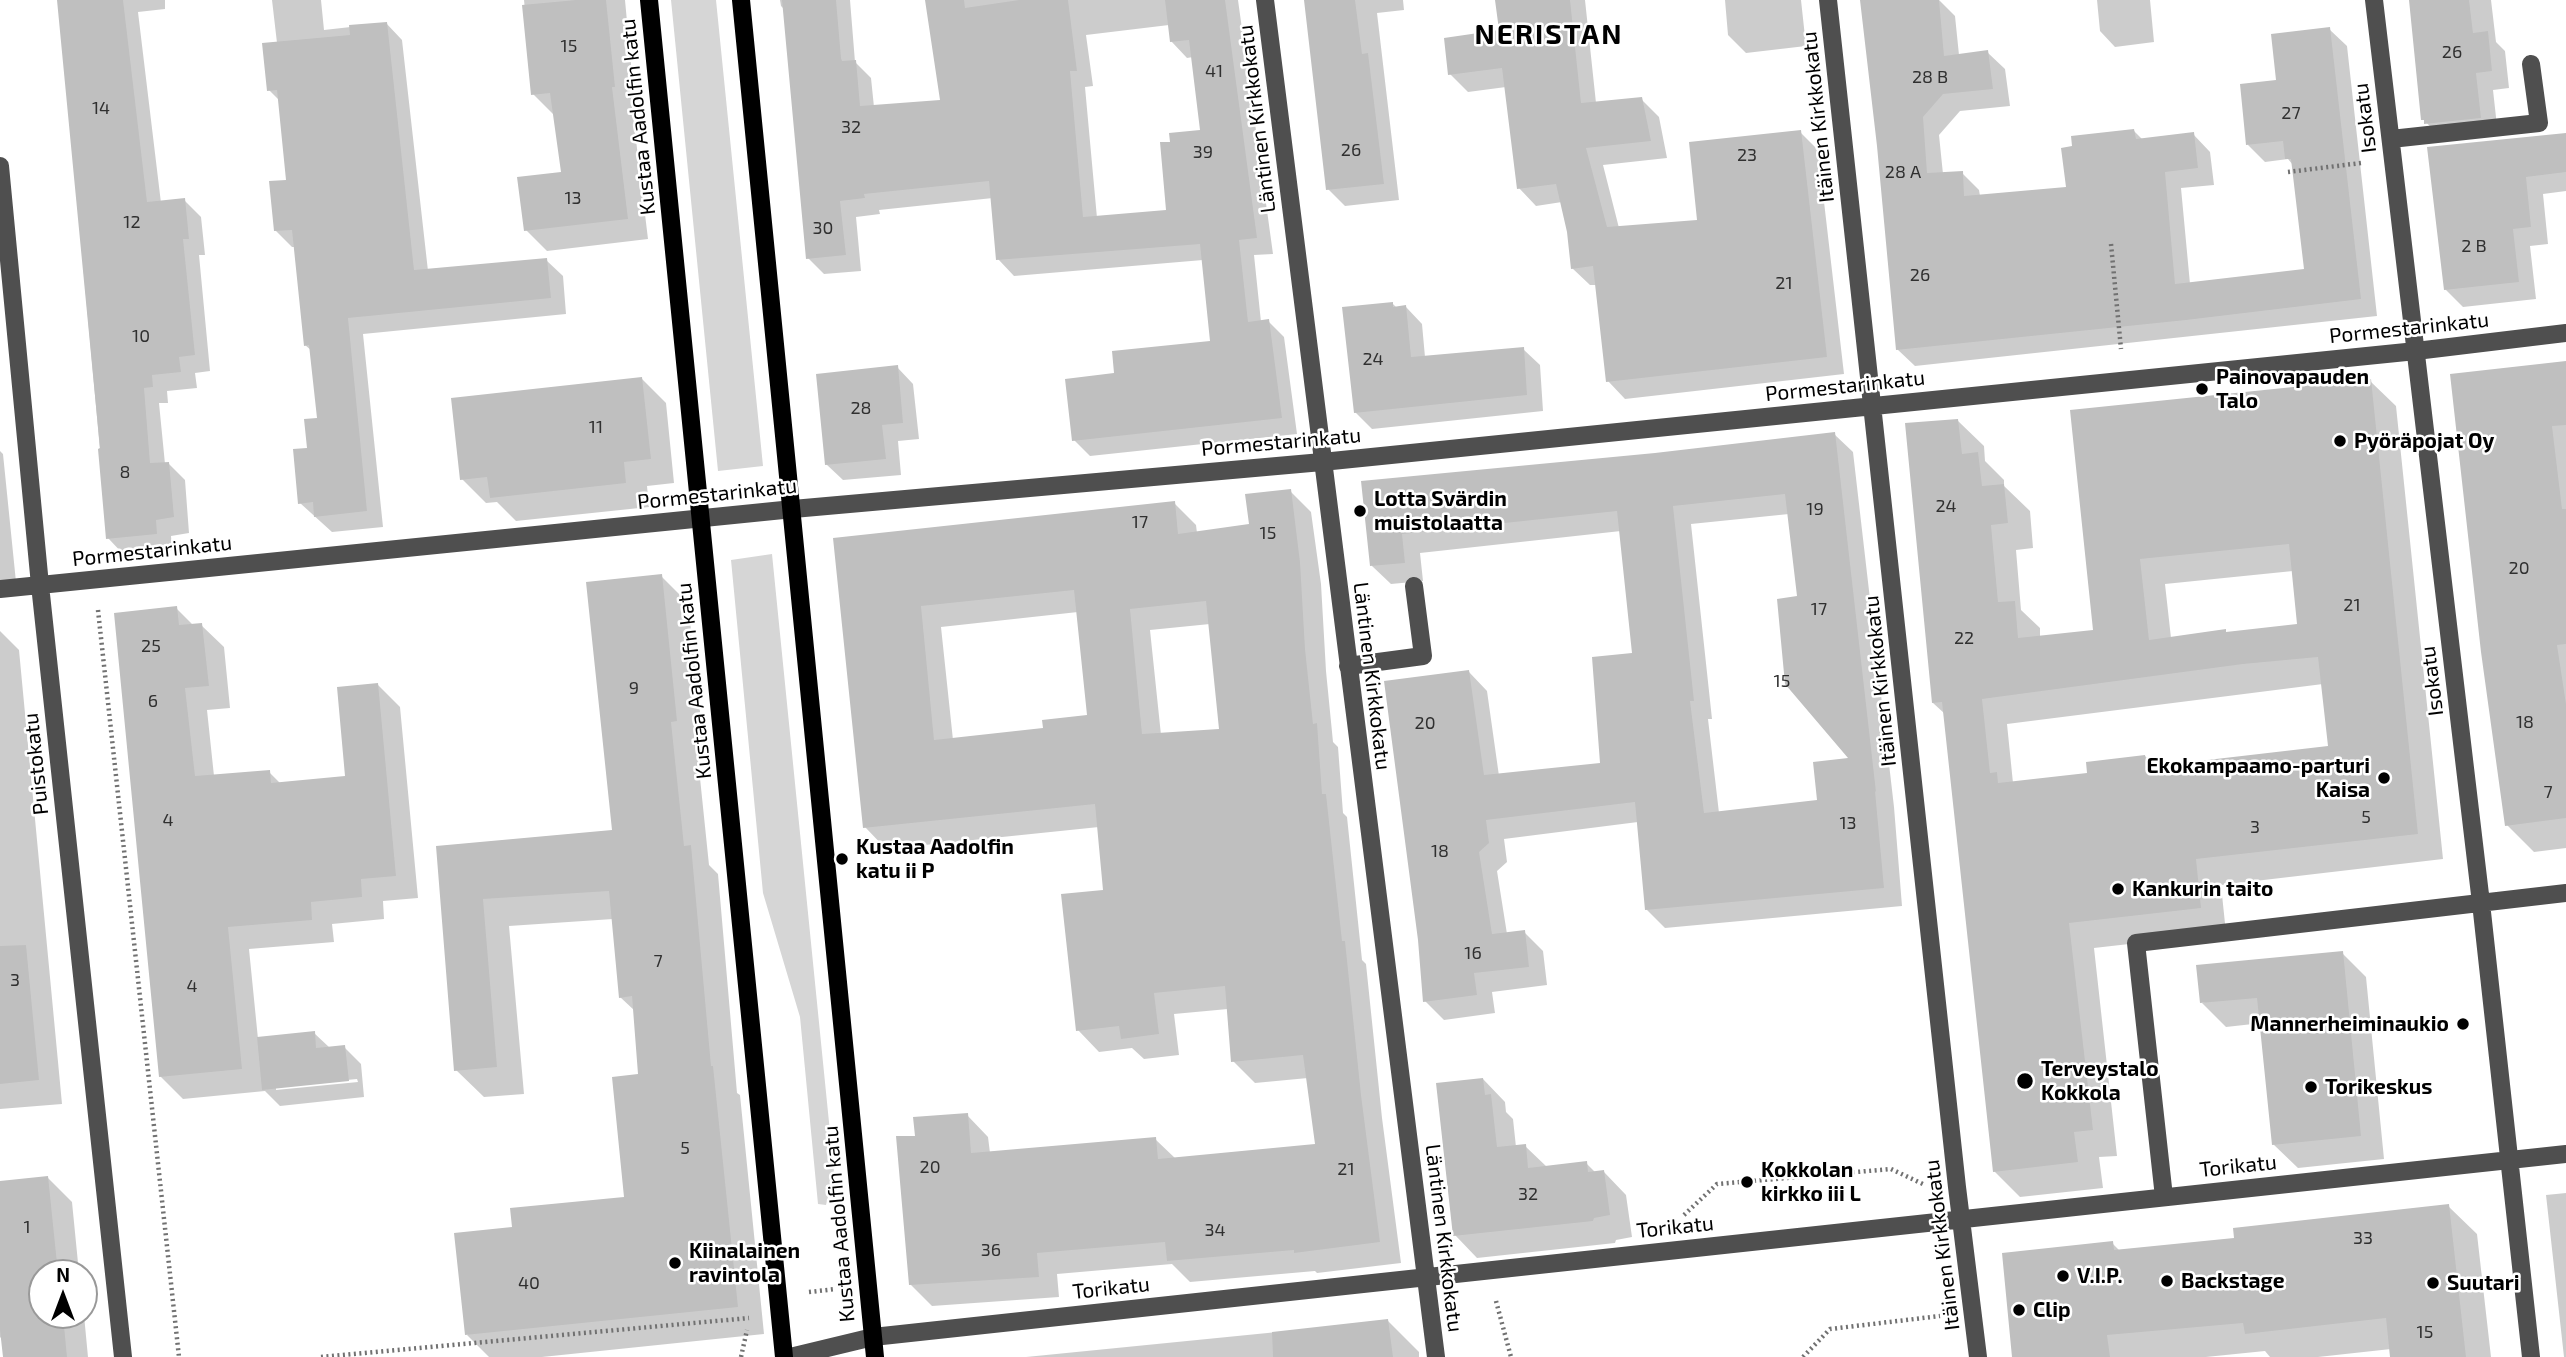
<!DOCTYPE html>
<html>
<head>
<meta charset="utf-8">
<style>
  body { margin:0 }
  #map { position:relative; width:2566px; height:1357px; overflow:hidden; background:#fff; font-family:"Exo 2",sans-serif }
  canvas { display:block }
  .north { position:absolute; left:28px; top:1259px; width:70px; height:70px; box-sizing:border-box; background:#fff; border:2px solid #999; border-radius:50%; rotate:0deg; font-size:19px; font-weight:700; line-height:28px; text-align:center; color:#000 }
  .north::after { content:''; display:block; margin:auto; width:24px; height:32px; background:#000; clip-path:polygon(50% 0,100% 100%,50% 72%,0 100%) }
</style>
</head>
<body>
<div id="map">
<canvas width="2566" height="1357"></canvas>
<div class="north">N</div>
</div>
<script>
const ctx = document.querySelector('canvas').getContext('2d');
ctx.lineJoin = 'round';
function fillPath(path, color) { ctx.fillStyle = color; ctx.fill(path, 'evenodd'); }
function strokePath(path, color, width, dash) { ctx.strokeStyle = color; ctx.lineWidth = width; ctx.lineCap = dash ? 'butt' : 'round'; ctx.setLineDash(dash || []); ctx.stroke(path); }
function drawText(font, color, halo, rows, align = 'center') {
  ctx.font = font + ' "Exo 2",sans-serif'; ctx.lineWidth = 5; ctx.setLineDash([]); ctx.textBaseline = 'middle'; ctx.strokeStyle = halo; ctx.fillStyle = color; for (const [text, x, y, turn = 0] of rows) {
    ctx.save(); ctx.translate(x, y); ctx.rotate((+turn || 0) * Math.PI / 180); ctx.textAlign = isNaN(turn) ? turn : align; if (halo) ctx.strokeText(text, 0, 0); ctx.fillText(text, 0, 0); ctx.restore();
  }
}
fillPath(new Path2D(`
  M671 0H716L763 466 718 471Z
  M772 554 834 1172 826 1205 818 1204 800 1017 763 893 731 560Z`), '#d6d6d6');
fillPath(new Path2D(`
  M59 0H165V9L138 12 161 203 184 200 201 217 205 255H199L210 371 195 373 197 388 167 391 168 403H159L165 464 168 463 185 480 189 533 171 536 172 550 124 555 108 538Z
  M272 0H321L324 30 386 23 402 40 428 271 546 260 563 276 566 314 363 334 383 527 332 532 300 503 309 449 319 420 312 351 305 345 296 247H292L275 230 288 181 280 101 269 90 277 43Z
  M524 0H625L635 107H632L648 239 547 251 526 230 563 173 554 115 533 94Z
  M780 0H850L855 62 871 78 874 107 942 102 927 0H1238L1273 254 1254 255 1261 322 1268 321 1284 337 1297 434 1090 456 1074 440 1116 374 1212 342 1203 260 1014 276 998 259 993 198 879 210 880 214 856 217 861 271 824 274 808 258 785 10 781 6ZM1169 25 1171 41 1187 58 1193 57 1202 132 1172 143 1168 211 1097 218 1085 87 1093 86 1086 35Z
  M1305 0H1403L1404 10 1377 13 1399 200 1345 206 1328 189Z
  M1497 0H1585L1596 103 1641 99 1659 117 1667 158 1603 165 1619 228 1699 221 1800 132 1818 150 1844 374 1625 399 1608 381 1597 285H1590L1572 268 1569 232 1562 202 1536 206 1519 188 1506 87 1468 92 1450 74 1500 32Z
  M1725 0H1801L1806 46 1746 53 1728 35Z
  M1862 0H1939L1955 16 1959 55 1987 52 2005 69 2010 106 1960 111 1939 135 1943 174 1962 173 1979 190 1980 196 2068 189 2134 131 2143 140 2193 134 2210 152 2214 185 2181 188 2190 284 2306 271 2293 165 2288 159 2265 162 2248 145 2278 82 2329 29 2347 46 2377 316 1915 366 1897 349 1879 146Z
  M2097 0H2150L2154 42 2115 47 2100 31Z
  M2410 0H2491L2496 42 2505 51 2509 88 2493 90 2498 135 2444 141 2423 119Z
  M2566 134V191L2543 194 2548 244 2530 246 2536 299 2463 307 2445 289 2429 148Z
  M1392 303 1397 308 1406 307 1422 324 1425 357 1523 349 1540 365 1543 411 1372 429 1355 412Z
  M2566 363V848L2534 852 2507 825 2483 652Z
  M897 367 913 384 919 439 898 441 901 475 843 480 826 464Z
  M642 379 666 403 674 483 647 486 649 507 516 521 497 502 486 503 462 479Z
  M2370 381 2396 406 2443 859 2221 885 2226 933 2094 948 2117 1156 2099 1157 2103 1188 2020 1197 1994 1171 1945 714 1933 703 1958 421 1984 446 1985 461 2004 480V486L2030 511 2033 548 2016 550 2021 610 2040 628V637L2094 632 2072 411ZM2293 571 2299 626 2228 634 2225 631 2171 638 2165 584ZM2323 684 2330 748 2156 767 2145 756 2089 775 2013 783 2007 724Z
  M1834 434 1853 452 1894 807 1902 906 1665 928 1646 909 1638 822 1504 839 1507 862 1497 871 1507 934 1524 932 1543 951 1547 985 1492 992 1495 1013 1444 1020 1425 1001 1469 672 1487 691 1499 776 1602 765 1634 654 1621 531 1420 553 1423 581 1391 584 1372 566 1363 483 1655 454ZM1789 514 1799 598 1851 760 1819 802 1719 813 1708 719H1712L1691 524Z
  M0 451 3 454 16 582 0 584Z
  M1290 491 1311 512 1321 584 1326 671 1333 742 1338 747 1343 813 1347 817 1362 960 1366 964 1382 1118 1401 1263 1317 1273 1315 1271 1190 1282 1172 1264 1057 1274 1059 1297 932 1306 910 1284 916 1137 967 1115 988 1137 990 1153 1155 1139 1176 1159 1317 1146 1308 1078 1255 1083 1233 1061 1228 1009 1174 1014 1179 1055 1144 1059 1132 1048 1099 1052 1078 1030 1105 891 1099 827 886 849 865 827 834 540 1174 503 1196 525 1197 533 1251 525ZM1078 612 1089 717 1045 730 953 740 941 627ZM1210 624 1221 731 1161 735 1150 630Z
  M661 576 688 603 704 748 697 749 709 865 718 874 737 1093 740 1095 764 1334 542 1357H489L467 1335 626 1198 640 1076 635 1011 620 997 613 919 509 926 524 1094 484 1097 456 1070 437 848 614 832Z
  M176 608 194 626 201 625 224 647 230 708 207 710 214 776 269 772 281 784 347 778 378 685 400 707 418 898 383 901 384 919 332 924 334 942 249 949 258 1039 314 1033 330 1048 344 1047 361 1064 364 1097 280 1106 265 1091 183 1099 160 1076ZM357 1079 358 1082 276 1090V1087Z
  M0 631 19 650 62 1104 0 1109Z
  M2342 953 2366 977 2384 1159 2298 1168 2273 1144 2262 1023 2226 1027 2202 1003Z
  M1483 1079 1505 1102 1506 1112 1513 1119 1516 1147 1525 1146 1547 1167 1586 1163 1596 1173 1604 1172 1626 1195 1632 1237 1616 1240 1615 1243 1477 1258 1455 1235Z
  M48 1178 72 1202 79 1273H42V1315H84L88 1357H5L3 1340 0 1337V1183Z
  M2566 1193V1357H2564L2546 1195Z
  M2448 1206 2477 1234 2491 1357H2392L2391 1349 2318 1357H2270L2265 1351 2206 1357H2014L2112 1243 2121 1252 2236 1240Z
  M1388 1321 1419 1352V1357H1026Z`), '#0003');
fillPath(new Path2D(`
  M57 0H123L147 202 185 198 189 239H183L195 355 179 357 181 372 152 375 153 387 144 388 150 463 169 462 174 517 156 520 157 534 106 539 98 449 100 448Z
  M576 0H606L615 87H612L628 219 524 231 517 177 561 172 550 93 531 95 522 5Z
  M782 0H836L841 58 842 61 856 60 860 106 940 100 925 0H964L965 8 1019 0H1068L1077 71H1070L1083 217 1166 210 1160 142H1170L1169 133 1200 130 1189 40 1170 42 1165 0H1225L1257 238 1239 240 1248 322 1269 319 1282 418 1072 441 1065 379 1114 373 1112 351 1210 341 1200 244 996 260 989 181 864 194 865 198 840 201 846 255 806 259Z
  M1304 0H1355L1362 54 1368 53 1384 184 1326 190Z
  M1495 0H1570L1581 103 1642 97 1651 141 1586 148 1607 227 1697 220 1689 142 1801 130 1827 357 1606 382 1593 266 1571 269 1567 232 1556 184 1517 189 1502 68 1448 75 1444 38 1499 30Z
  M1860 0H1939L1944 56 1988 50 1993 89 1943 94 1923 117 1927 173 1963 171 1964 196 2066 187 2061 148 2072 146 2071 136 2134 129 2136 139 2194 132 2198 168 2165 172 2175 284 2304 269 2291 159H2285L2283 141 2246 145 2240 84 2276 80 2271 34 2330 27 2361 299 2186 320 1896 350 1877 146Z
  M2409 0H2469L2473 33 2488 31 2492 71 2476 73 2481 118 2424 124V120H2421Z
  M387 22 414 270 547 258 551 298 348 318 367 511 314 517 313 502 298 504 293 449 307 448 304 419 317 418 309 345 304 346 292 230 274 231 269 181 286 180 277 90 267 91 262 43 350 35 349 25Z
  M2566 133V172L2526 177 2531 227 2513 229 2519 282 2444 290 2427 147Z
  M1393 302V307L1406 305 1411 357 1524 347 1527 395 1354 413 1342 307Z
  M2566 361V425L2552 426 2562 509H2566V644L2557 645 2566 704V818L2505 826 2481 652 2450 374Z
  M898 365 903 423 882 425 886 459 825 465 816 374Z
  M642 377 651 459 624 462 626 483 490 498 487 477 460 480 451 398Z
  M2371 379 2418 834 2196 859 2201 908 2069 923 2093 1130 2074 1132 2078 1162 1993 1172 1942 702 1932 703 1905 423 1958 419 1962 454 1978 452 1982 486 2004 484 2008 523 1991 525 1998 602 2015 601 2018 638 2093 630 2070 410ZM2289 544 2297 624 2226 632V629L2149 640 2140 559ZM2318 657 2328 746 2147 767 2145 755 2086 762 2087 773 1998 783 1997 772 1990 773 1982 699 2243 664Z
  M1835 432 1876 792 1875 791 1884 888 1645 910 1635 802 1486 820 1489 843 1479 852 1492 934 1525 930 1529 967 1474 973 1477 995 1423 1002 1418 940 1384 681 1469 670 1484 775 1600 763 1592 657 1632 653 1617 511 1402 534 1405 563 1370 566 1361 481 1655 453ZM1785 494 1797 596 1777 599 1785 684 1848 758 1813 762 1817 800 1704 813 1690 701H1694L1673 506Z
  M1291 489 1300 562 1305 649 1313 724 1317 723 1322 794H1326L1342 941H1345L1361 1095 1380 1242 1294 1253V1250L1167 1261 1165 1242 1037 1253 1039 1277 909 1285 896 1136H915L913 1117 968 1113 971 1153 1156 1137 1158 1159 1315 1144 1303 1055 1231 1062 1225 986 1154 993 1159 1034 1121 1039 1119 1026 1076 1031 1061 894 1103 890 1095 804 863 828 833 538 1175 501 1178 534 1249 524 1245 494ZM1074 590 1087 715 1042 720 1043 728 934 740 921 606ZM1206 601 1219 729 1142 734 1130 609Z
  M662 574 677 721 671 722 684 846 691 845 711 1066H713L738 1307 465 1335 454 1233 512 1227 510 1208 624 1197 612 1077 638 1074 632 996 619 998 609 891 483 899 497 1067 454 1071 436 846 612 830 586 582Z
  M177 606 179 625 202 623 209 686 185 688 195 776 270 770 271 783 345 776 337 687 378 683 396 876 361 879 362 897 311 902 312 920 228 927 242 1069 159 1077 114 613Z
  M26 945 39 1080 0 1084V946Z
  M2343 951 2361 1136 2272 1145 2257 998 2200 1003 2196 965Z
  M315 1031 316 1048 345 1045 349 1081 262 1090 257 1037Z
  M1483 1078 1485 1095 1491 1094 1497 1147 1526 1144 1528 1168 1587 1161 1588 1172 1604 1170 1610 1215 1594 1218 1593 1221 1453 1236 1436 1083Z
  M48 1176 58 1273H42V1315H63L67 1357H3L0 1330V1181Z
  M2449 1204 2466 1357H2390L2386 1318 2245 1334 2243 1323 2107 1335 2110 1357H2012L2002 1253 2113 1241 2114 1250 2234 1238 2233 1228Z
  M1388 1319 1393 1357H1273L1272 1332Z`), '#bfbfbf');
strokePath(new Path2D(`
  M2288 172 2361 163
  M2111 244 2121 349
  M98 610 179 1357
  M1684 1215 1717 1184 1891 1169 1925 1185
  M809 1292 836 1289
  M1496 1301 1511 1357
  M321 1357 749 1318
  M741 1357 747 1330
  M1803 1357 1830 1329 1940 1316`), '#717171', 4.5, [2, 3.5]);
strokePath(new Path2D(`
  M1265 0 1436 1357
  M1828 0 1957 1187 1978 1357
  M2374 0 2481 903 2531 1357
  M2391 139 2539 123 2531 64
  M0 166 40 585 123 1357
  M0 589 793 509 1322 462 1874 406 2416 351 2566 333
  M1348 666 1423 656 1414 586
  M2164 1197 2136 943 2566 893
  M790 1357 873 1337 2566 1154`), '#4f4f4f', 18);
strokePath(new Path2D(`
  M649 0 784 1357
  M741 0 875 1357`), '#000', 18);
for (const [x, y, r, color] of [
  [2202,389,7,"#000"],
  [2340,441,7,"#000"],
  [1360,511,7,"#000"],
  [2384,778,7,"#000"],
  [842,859,7,"#000"],
  [2118,889,7,"#000"],
  [2463,1024,7,"#000"],
  [2025,1081,9,"#000"],
  [2311,1087,7,"#000"],
  [1747,1182,7,"#000"],
  [675,1263,7,"#000"],
  [2063,1276,7,"#000"],
  [2167,1281,7,"#000"],
  [2433,1283,7,"#000"],
  [2019,1310,7,"#000"]
]) { const dot = new Path2D(); dot.arc(x, y, r, 0, 2 * Math.PI); ctx.fillStyle = color; ctx.fill(dot); strokePath(dot, '#fff', 2.5); }
drawText('18px', '#303030', null, [
  ["15",569,46],
  ["26",2452,52],
  ["41",1214,71],
  ["28 B",1930,77],
  ["14",101,108],
  ["27",2291,113],
  ["32",851,127],
  ["26",1351,150],
  ["39",1203,152],
  ["23",1747,155],
  ["28 A",1903,172],
  ["13",573,198],
  ["12",132,222],
  ["30",823,228],
  ["2 B",2474,246],
  ["26",1920,275],
  ["21",1784,283],
  ["10",141,336],
  ["24",1373,359],
  ["28",861,408],
  ["11",596,427],
  ["8",125,472],
  ["24",1946,506],
  ["19",1815,509],
  ["17",1140,522],
  ["15",1268,533],
  ["20",2519,568],
  ["21",2352,605],
  ["17",1819,609],
  ["22",1964,638],
  ["25",151,646],
  ["15",1782,681],
  ["9",634,688],
  ["6",153,701],
  ["18",2525,722],
  ["20",1425,723],
  ["7",2548,792],
  ["5",2366,817],
  ["4",168,820],
  ["13",1848,823],
  ["3",2255,827],
  ["18",1440,851],
  ["16",1473,953],
  ["7",658,961],
  ["3",15,980],
  ["4",192,986],
  ["5",685,1148],
  ["20",930,1167],
  ["21",1346,1169],
  ["32",1528,1194],
  ["1",27,1227],
  ["34",1215,1230],
  ["33",2363,1238],
  ["36",991,1250],
  ["40",529,1283],
  ["15",2425,1332]
]);
drawText('21px', '#000', '#fff', [
  ["Kustaa Aadolfin katu",638,117,-96],
  ["Itäinen Kirkkokatu",1818,117,-96],
  ["Isokatu",2365,118,-97],
  ["Läntinen Kirkkokatu",1257,119,-97],
  ["Pormestarinkatu",2409,328,-6],
  ["Pormestarinkatu",1845,386,-6],
  ["Pormestarinkatu",1281,442,-5],
  ["Pormestarinkatu",717,494,-6],
  ["Pormestarinkatu",152,551,-6],
  ["Läntinen Kirkkokatu",1372,676,83],
  ["Kustaa Aadolfin katu",694,681,-96],
  ["Itäinen Kirkkokatu",1880,681,-96],
  ["Isokatu",2432,681,-97],
  ["Puistokatu",36,764,-96],
  ["Torikatu",2238,1166,-6],
  ["Kustaa Aadolfin katu",839,1224,-95],
  ["Torikatu",1675,1227,-6],
  ["Läntinen Kirkkokatu",1444,1238,83],
  ["Itäinen Kirkkokatu",1942,1245,-97],
  ["Torikatu",1111,1288,-6]
]);
drawText('bold 21px', '#000', '#fff', [
  ["Painovapauden",2216,377],
  ["Talo",2216,401],
  ["Pyöräpojat Oy",2354,441],
  ["Lotta Svärdin",1374,499],
  ["muistolaatta",1374,523],
  ["Ekokampaamo-parturi",2370,766,"right"],
  ["Kaisa",2370,790,"right"],
  ["Kustaa Aadolfin",856,847],
  ["katu ii P",856,871],
  ["Kankurin taito",2132,889],
  ["Mannerheiminaukio",2449,1024,"right"],
  ["Terveystalo",2041,1069],
  ["Kokkola",2041,1093],
  ["Torikeskus",2325,1087],
  ["Kokkolan",1761,1170],
  ["kirkko iii L",1761,1194],
  ["Kiinalainen",689,1251],
  ["ravintola",689,1275],
  ["V.I.P.",2077,1276],
  ["Backstage",2181,1281],
  ["Suutari",2447,1283],
  ["Clip",2033,1310]
], 'left');
ctx.letterSpacing = '2px';
drawText('bold 28px', '#000', '#fff', [
  ["NERISTAN",1549,35]
]);
ctx.letterSpacing = '0px';
</script>
</body>
</html>
